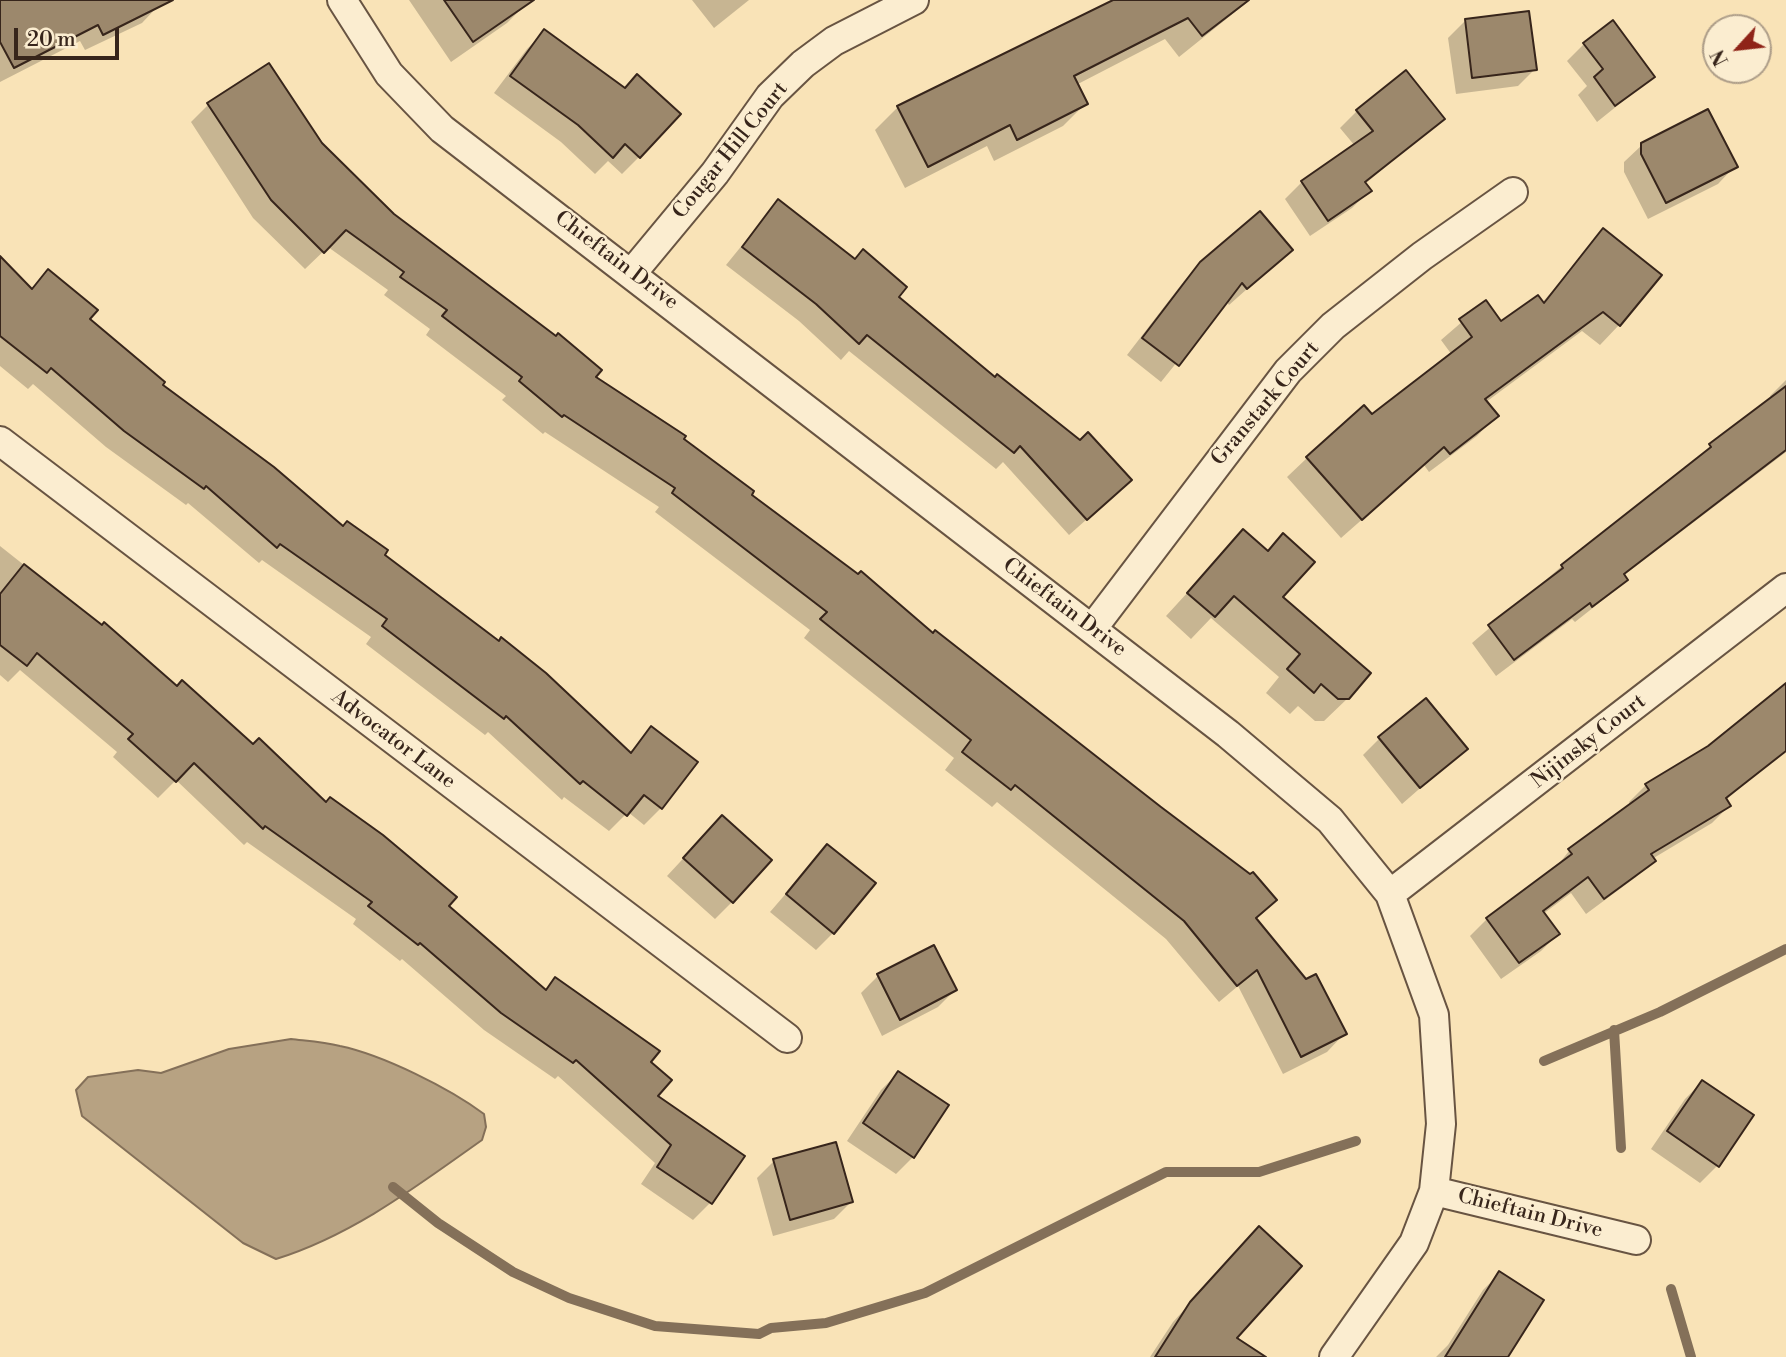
<!DOCTYPE html>
<html>
<head>
<meta charset="utf-8">
<style>
  body { margin:0 }
  #map { position:relative; width:1786px; height:1357px; overflow:hidden; background:#f9e3b7; font-family:"Libre Bodoni",serif }
  canvas { display:block }
  .north { position:absolute; left:1702px; top:14px; width:70px; height:70px; box-sizing:border-box; background:#fbedd0; border:2px solid #ad9d88; border-radius:50%; rotate:243deg; font-size:19px; font-weight:700; line-height:28px; text-align:center; color:#37251b }
  .north::after { content:''; display:block; margin:auto; width:24px; height:32px; background:#8f2418; clip-path:polygon(50% 0,100% 100%,50% 72%,0 100%) }
  .scale { position:absolute; left:14px; top:28px; width:105px; height:32px; box-sizing:border-box; border:4px solid #37251b; border-top:0; padding-left:9px; font-size:21px; line-height:24px; white-space:nowrap; color:#37251b; -webkit-text-stroke:5px #fbedd0; paint-order:stroke }
</style>
</head>
<body>
<div id="map">
<canvas width="1786" height="1357"></canvas>
<div class="north">N</div>
<div class="scale">20 m</div>
</div>
<script>
const ctx = document.querySelector('canvas').getContext('2d');
ctx.lineJoin = 'round';
function fillPath(path, color) { ctx.fillStyle = color; ctx.fill(path, 'evenodd'); }
function strokePath(path, color, width, dash) { ctx.strokeStyle = color; ctx.lineWidth = width; ctx.lineCap = dash ? 'butt' : 'round'; ctx.setLineDash(dash || []); ctx.stroke(path); }
function drawText(font, color, halo, rows, align = 'center') {
  ctx.font = font + ' "Libre Bodoni",serif'; ctx.lineWidth = 5; ctx.setLineDash([]); ctx.textBaseline = 'middle'; ctx.strokeStyle = halo; ctx.fillStyle = color; for (const [text, x, y, turn = 0] of rows) {
    ctx.save(); ctx.translate(x, y); ctx.rotate((+turn || 0) * Math.PI / 180); ctx.textAlign = isNaN(turn) ? turn : align; if (halo) ctx.strokeText(text, 0, 0); ctx.fillText(text, 0, 0); ctx.restore();
  }
}
const water = new Path2D(`
  M291 1039C308 1041 324 1042 340 1046 383 1055 449 1088 484 1114L486 1127 482 1140C417 1186 353 1235 276 1259L243 1243 82 1116 76 1090 88 1077 138 1070 161 1073 229 1049Z`);
fillPath(water, '#b7a282');
strokePath(water, '#847059', 2);
fillPath(new Path2D(`
  M0 0H156L159 5 142 23 85 50 80 41 0 82Z
  M409 0H527L528 2 507 23 451 62Z
  M692 0H749L714 28Z
  M1115 0H1250L1179 57 1165 39 1076 85 1086 103 1063 126 994 161 987 146 905 188 875 130 898 107Z
  M1465 21 1535 69 1518 86 1456 94 1448 38Z
  M544 32 639 157 622 174 608 161 595 174 561 142 494 93 527 49Z
  M1584 44 1653 77 1597 122 1578 95 1587 86 1567 61Z
  M209 104 320 144 393 216 594 377 682 440 1275 900 1255 920 1344 1034 1327 1052 1283 1074 1238 986 1219 1002 1166 939 997 802 992 807 945 770 954 758 804 638 810 630 655 512 659 507 545 432 543 434 502 400 506 396 426 335 430 329 384 295 388 290 328 247 305 269 253 218 191 122Z
  M1357 111 1442 119 1365 184 1369 191 1352 208 1310 236 1285 199 1302 182 1355 146 1340 128Z
  M1642 145 1735 166 1718 184 1648 219 1624 172V162Z
  M778 201 995 380 1112 497 1069 535 1003 462 996 469 849 351 841 360 799 321 726 265Z
  M1603 231 1619 325 1600 345 1582 331 1486 402 1496 416 1477 436 1429 472 1424 465 1341 538 1287 477 1307 458 1372 416 1452 355 1441 340 1485 302 1501 324 1542 303Z
  M1291 250 1229 305 1226 301 1161 382 1127 355 1184 281 1202 263Z
  M0 259 30 290 48 271 88 319 160 385 342 528 383 555 629 753 651 729 661 808 644 825 628 812 609 831 564 797 562 800 488 732 485 735 366 644 371 637 262 560 259 563 188 503 186 505 106 447 33 384 28 389 0 366Z
  M1786 380V452L1623 576 1625 579 1608 596 1575 622 1572 619 1496 676 1472 643 1562 566 1772 399 1770 396Z
  M1243 532 1281 597 1348 698 1324 721H1315L1298 706 1290 714 1266 693 1279 677 1211 618 1191 639 1166 616Z
  M0 546 326 804 544 991 555 979 648 1062 656 1096 742 1157 710 1203 693 1220 641 1184 655 1163 558 1076 555 1079 484 1030 402 959 400 961 353 924 356 919 247 842 244 845 176 780 158 798 113 757 117 752 20 670 8 682 0 675Z
  M1786 683 1784 750 1726 800 1729 806 1712 823 1652 859 1636 877 1586 914 1571 893 1543 914 1558 934 1541 951 1501 979 1470 936 1487 919 1554 870 1569 851 1631 806 1629 802 1646 785 1709 747Z
  M1380 738 1465 749 1402 804 1363 755Z
  M705 835 732 902 715 919 667 876Z
  M827 846 833 933 816 950 770 912Z
  M933 947 955 990 938 1007 882 1036 861 993 878 976Z
  M898 1073 913 1157 896 1174 847 1141 881 1090Z
  M1702 1082 1717 1166 1700 1183 1651 1149 1685 1099Z
  M774 1161 851 1202 834 1219 773 1236 757 1178Z
  M1242 1246 1231 1357H1150L1173 1322Z
  M1500 1273 1506 1357H1436L1448 1345 1483 1290Z`), '#0003');
strokePath(new Path2D(`
  M1614 1030 1621 1148
  M1544 1061 1660 1012 1786 949
  M393 1187 438 1223 513 1272 569 1298 655 1326 759 1334 771 1328 826 1323 925 1293 1166 1172H1259L1356 1141
  M1671 1289 1691 1357`), '#847059', 10);
const building = new Path2D(`
  M0 0H173L103 35 98 25 14 68 0 42Z
  M444 0H534L473 42Z
  M1113 0H1249L1202 36 1188 18 1074 76 1088 104 1017 140 1010 125 928 167 897 106Z
  M1529 11 1537 70 1472 78 1465 19Z
  M1613 20 1655 77 1615 106 1594 77 1603 69 1583 43Z
  M544 29 625 88 637 74 681 114 640 158 625 144 613 158 578 125 510 76Z
  M269 63 322 143 394 214 556 336 558 333 602 370 596 377 686 436 684 439 754 491 752 495 858 574 861 571 933 633 935 630 1161 807 1250 874 1253 872 1277 900 1256 918 1306 979 1316 974 1347 1034 1301 1057 1257 970 1237 986 1184 921 1015 785 1011 790 962 752 971 740 820 619 827 612 672 493 675 488 564 415 562 417 519 381 522 377 442 316 447 310 400 277 404 272 346 230 324 253 271 200 207 103Z
  M1406 70 1445 119 1365 182 1372 191 1328 221 1301 181 1373 131 1356 110Z
  M1708 109 1738 167 1666 203 1641 154V143Z
  M778 199 855 259 863 249 907 287 899 297 995 377 997 374 1080 440 1088 432 1132 480 1087 520 1020 446 1014 453 867 335 859 344 816 304 742 247Z
  M1260 211 1293 250 1247 289 1242 283 1179 366 1142 338 1200 262Z
  M1603 228 1662 275 1620 326 1603 312 1485 399 1499 416 1450 454 1444 447 1362 520 1306 457 1364 405 1372 414 1472 337 1459 319 1486 300 1501 321 1538 295 1544 303Z
  M0 256 32 289 48 269 98 310 90 319 165 382 163 385 274 467 343 526 347 521 388 550 385 555 499 641 501 637 546 673 631 753 651 726 698 762 662 809 644 795 627 816 583 781 580 784 506 716 504 719 382 626 387 619 280 544 277 548 206 486 204 489 124 431 51 368 47 373 0 336Z
  M1786 386V450L1624 574 1628 580 1592 607 1590 603 1514 660 1488 625 1563 568 1561 565 1711 447 1709 444Z
  M1243 529 1268 551 1283 533 1315 562 1283 597 1371 673 1349 699H1338L1321 684 1314 693 1287 669 1300 654 1234 596 1215 617 1187 593Z
  M24 564 102 625 104 622 177 686 182 680 253 744 259 738 326 802 330 797 383 835 457 897 449 906 546 990 555 977 660 1051 651 1062 672 1080 658 1096 745 1156 712 1204 657 1167 671 1145 576 1060 573 1063 501 1013 420 943 418 945 368 906 372 902 265 826 263 829 194 763 176 782 128 739 133 734 37 653 27 666 0 645V594Z
  M1786 683V751L1726 798 1731 806 1651 854 1656 861 1604 899 1588 877 1543 911 1560 934 1519 963 1486 918 1572 854 1568 849 1649 790 1645 784 1708 746Z
  M1426 698 1468 749 1420 788 1378 737Z
  M722 815 772 860 733 903 683 858Z
  M827 844 876 883 834 934 786 894Z
  M934 945 957 990 900 1020 877 974Z
  M898 1071 949 1105 914 1158 863 1123Z
  M1702 1080 1754 1115 1719 1167 1667 1131Z
  M836 1142 853 1202 790 1220 773 1159Z
  M1259 1226 1302 1266 1237 1338 1266 1357H1155L1190 1302Z
  M1499 1271 1544 1300 1508 1357H1445Z`);
fillPath(building, '#9c886c');
strokePath(building, '#37251b', 2);
const street = new Path2D(`
  M342 0 389 74 442 129 1228 734 1330 820 1390 894 1434 1015 1441 1124 1434 1191 1414 1243 1334 1357
  M632 273 715 173 770 96 803 64 834 41 914 0
  M0 441 787 1038
  M1092 629 1288 371 1333 326 1422 256 1513 192
  M1390 894 1786 588
  M1434 1191 1636 1240`);
strokePath(street, '#685442', 32);
strokePath(street, '#fbedd0', 28);
drawText('21px', '#37251b', '#fbedd0', [
  ["Cougar Hill Court",731,151,-51],
  ["Chieftain Drive",616,261,37],
  ["Granstark Court",1266,404,-50],
  ["Chieftain Drive",1064,608,37],
  ["Advocator Lane",393,740,37],
  ["Nijinsky Court",1589,742,-38],
  ["Chieftain Drive",1530,1214,14]
]);
</script>
</body>
</html>
